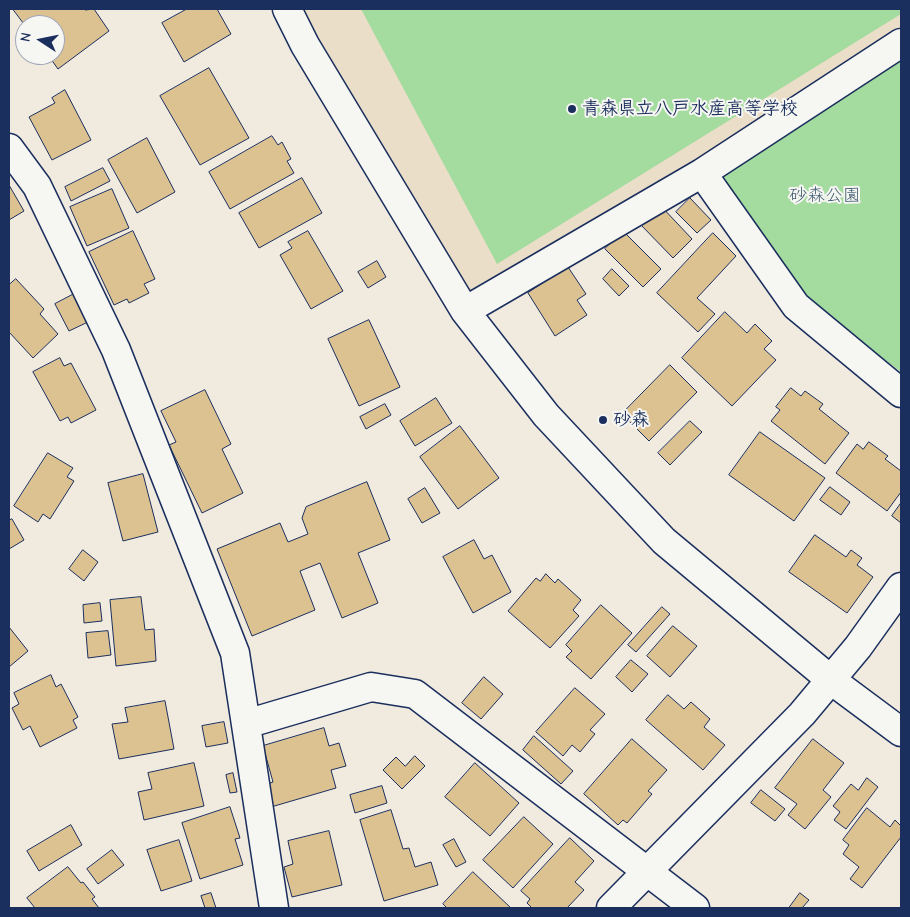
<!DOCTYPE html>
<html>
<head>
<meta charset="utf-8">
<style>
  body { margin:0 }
  #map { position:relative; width:910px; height:917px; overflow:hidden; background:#f1ebdf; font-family:"Comic Neue",sans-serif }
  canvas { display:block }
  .frame { position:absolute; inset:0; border:10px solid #1b2f5e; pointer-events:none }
  .north { position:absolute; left:15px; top:15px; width:50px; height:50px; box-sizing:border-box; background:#f6f6f2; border:1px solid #9ea6b7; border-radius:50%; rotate:281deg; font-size:14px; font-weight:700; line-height:20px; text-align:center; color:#1b2f5e }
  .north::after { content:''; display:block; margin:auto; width:18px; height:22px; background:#1b2f5e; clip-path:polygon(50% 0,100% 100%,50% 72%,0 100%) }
</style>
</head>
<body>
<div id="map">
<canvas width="910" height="917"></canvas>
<div class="frame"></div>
<div class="north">N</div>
</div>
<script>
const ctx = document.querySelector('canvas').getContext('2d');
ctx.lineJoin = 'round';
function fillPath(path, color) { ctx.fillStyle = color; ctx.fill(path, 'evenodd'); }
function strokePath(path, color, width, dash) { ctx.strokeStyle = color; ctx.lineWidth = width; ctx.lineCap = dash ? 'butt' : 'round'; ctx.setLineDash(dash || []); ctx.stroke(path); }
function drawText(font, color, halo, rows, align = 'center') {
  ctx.font = font + ' "Comic Neue","Klee One",sans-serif'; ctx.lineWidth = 4; ctx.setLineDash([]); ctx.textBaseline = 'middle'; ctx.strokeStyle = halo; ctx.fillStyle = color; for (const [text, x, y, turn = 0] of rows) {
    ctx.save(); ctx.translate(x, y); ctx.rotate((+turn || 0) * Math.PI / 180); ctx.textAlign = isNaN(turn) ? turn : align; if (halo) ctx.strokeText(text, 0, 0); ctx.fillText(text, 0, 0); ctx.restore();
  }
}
fillPath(new Path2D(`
  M287 9H901V43L465 311Z`), '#ebdec8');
fillPath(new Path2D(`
  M361 9H901V14L497 264Z
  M901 54V372L805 299 724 186V170Z`), '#a4db9f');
const building = new Path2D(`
  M13 9H84L85 10 94 9 109 31 58 69 48 55H55V25H25Z
  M187 9H217L231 34 184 62 162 23Z
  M209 68 249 138 200 165 160 96Z
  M65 90 91 140 52 160 29 117 55 103 52 98Z
  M272 136 278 145 282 142 291 159 287 161 294 173 230 209 209 172Z
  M147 138 175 192 137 213 108 160Z
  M103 168 110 181 71 201 65 187Z
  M302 178 322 213 259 248 239 213Z
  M9 185 24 211 9 220Z
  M112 189 129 228 87 246 70 207Z
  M690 198 711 220 697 233 676 212Z
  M660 205 692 239 673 258 640 224Z
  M133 231 155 279 144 284 149 293 129 303 127 299 114 305 89 252Z
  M308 231 343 291 311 309 280 255 292 248 288 242Z
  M623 231 661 269 643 287 605 249Z
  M713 233 736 256 697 298 715 314 698 332 657 293Z
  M377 261 386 277 368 288 358 272Z
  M568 267 586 294 577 300 587 315 555 336 528 293Z
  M612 269 629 286 619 296 603 279Z
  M16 279 44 309 40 314 58 334 33 358 9 332V285Z
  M76 293 90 321 69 331 55 304Z
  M725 312 747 333 755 324 772 341 764 349 776 360 732 406 682 358Z
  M369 320 400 387 359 406 328 339Z
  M60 358 64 366 71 363 96 410 71 423 68 417 60 421 33 372Z
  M670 365 697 392 649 441 622 414Z
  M791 388 801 396 805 391 823 404 819 409 849 433 825 464 771 421 780 410 776 407Z
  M205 390 231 444 222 449 243 493 202 513 169 445 176 442 161 411Z
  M436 398 452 423 415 446 400 421Z
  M385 404 391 415 366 429 360 417Z
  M690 421 702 432 670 465 658 453Z
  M460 426 499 478 458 509 420 457Z
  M760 432 825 478 794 521 729 475Z
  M869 442 888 456 885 459 901 471V492L887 511 836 473 857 444 863 449Z
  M48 453 73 468 67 477 74 481 50 519 43 514 38 522 14 506Z
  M143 474 158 532 123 541 108 483Z
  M367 482 390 540 358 553 378 603 342 618 320 563 300 571 315 610 252 636 217 549 280 523 288 542 308 534 302 518 306 507Z
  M830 487 850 502 841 515 820 500Z
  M425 488 440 513 422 523 408 499Z
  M901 503V523L892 516Z
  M12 519 24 540 9 549V521Z
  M815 535 846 557 851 550 862 558 857 565 873 577 847 613 789 572Z
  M474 540 484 559 492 555 511 592 473 613 443 557Z
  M83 550 98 562 84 581 69 569Z
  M546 574 555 583 558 579 581 600 573 610 579 616 550 648 508 611 536 578 540 581Z
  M141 597 145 630 154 629 156 661 116 666 110 600Z
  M100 603 102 621 84 623 83 605Z
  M601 605 632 633 591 679 566 657 572 651 566 645Z
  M662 607 670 614 636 652 628 645Z
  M673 626 697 646 670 677 647 656Z
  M9 627 28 651 9 667Z
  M108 631 111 655 88 658 86 633Z
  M631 660 648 674 632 692 616 677Z
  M51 675 56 687 61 684 78 717 73 720 77 728 40 747 30 726 23 730 12 708 19 704 14 693Z
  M484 677 503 694 481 719 462 703Z
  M575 688 605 714 590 730 595 734 580 752 572 745 563 756 536 732Z
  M668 695 684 709 691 702 710 719 704 727 725 745 703 770 646 720Z
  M165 701 174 749 119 759 112 724 128 722 125 708Z
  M224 722 228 743 206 747 202 726Z
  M324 728 329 746 339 743 346 766 331 770 336 788 271 807 265 785 273 782 263 746Z
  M534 736 573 771 561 784 523 750Z
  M632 739 667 770 648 791 652 794 627 823 623 820 618 825 584 794Z
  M813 739 844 763 823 790 831 797 805 829 788 815 797 804 775 788Z
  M415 756 425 766 402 789 383 770 396 757 405 766Z
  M194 763 204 806 144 820 138 792 152 789 148 773Z
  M475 763 519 803 490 836 445 797Z
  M233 773 237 792 230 793 226 775Z
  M867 778 878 787 846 829 834 820 840 812 833 806 851 784 858 790Z
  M382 786 387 803 355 813 350 795Z
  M761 790 785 809 775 821 751 803Z
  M230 807 240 838 235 839 243 865 200 879 182 823Z
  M867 808 890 827 895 820 901 826V837L862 888 850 879 859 867 843 854 849 845 843 840Z
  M391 810 403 849 409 848 415 867 431 862 438 885 384 901 360 820Z
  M524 817 553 844 513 888 483 860Z
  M71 825 82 845 39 871 27 851Z
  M329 831 342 885 292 897 284 867 293 864 288 841Z
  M570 838 594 861 575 882 584 890 567 908H532L527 903 530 899 521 891Z
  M454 839 466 862 456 867 443 845Z
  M179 840 192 881 161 891 147 850Z
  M112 850 124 865 98 884 87 869Z
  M68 867 81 883 83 882 95 897 92 899 99 908H35L27 898Z
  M473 872 511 908H447L443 904Z
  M211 893 216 908H205L201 896Z
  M800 893 809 900 802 908H789Z`);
fillPath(building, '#dcc191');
strokePath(building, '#1b2f5e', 1);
const minor = new Path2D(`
  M287 9 305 45 465 311 546 415 664 541 831 680 901 732
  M9 148 37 186 116 350 235 653 274 908
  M702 173 796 306 901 393
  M465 311 702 173 901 43
  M246 724 371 687 415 694 695 908
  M611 908 802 714 858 647 901 587`);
strokePath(minor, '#1b2f5e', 31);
strokePath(minor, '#f6f6f2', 28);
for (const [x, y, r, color] of [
  [572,109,5,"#1b2f5e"],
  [603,420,5,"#1b2f5e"]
]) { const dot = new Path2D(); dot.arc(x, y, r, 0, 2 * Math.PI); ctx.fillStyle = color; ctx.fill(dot); strokePath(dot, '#f6f6f2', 2); }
drawText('bold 18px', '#1b2f5e', '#f6f6f2', [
  ["青森県立八戸水産高等学校",582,109],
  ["砂森",613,420]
], 'left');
drawText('18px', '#3d5a6e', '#f6f6f2', [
  ["砂森公園",825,196]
]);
</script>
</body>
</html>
